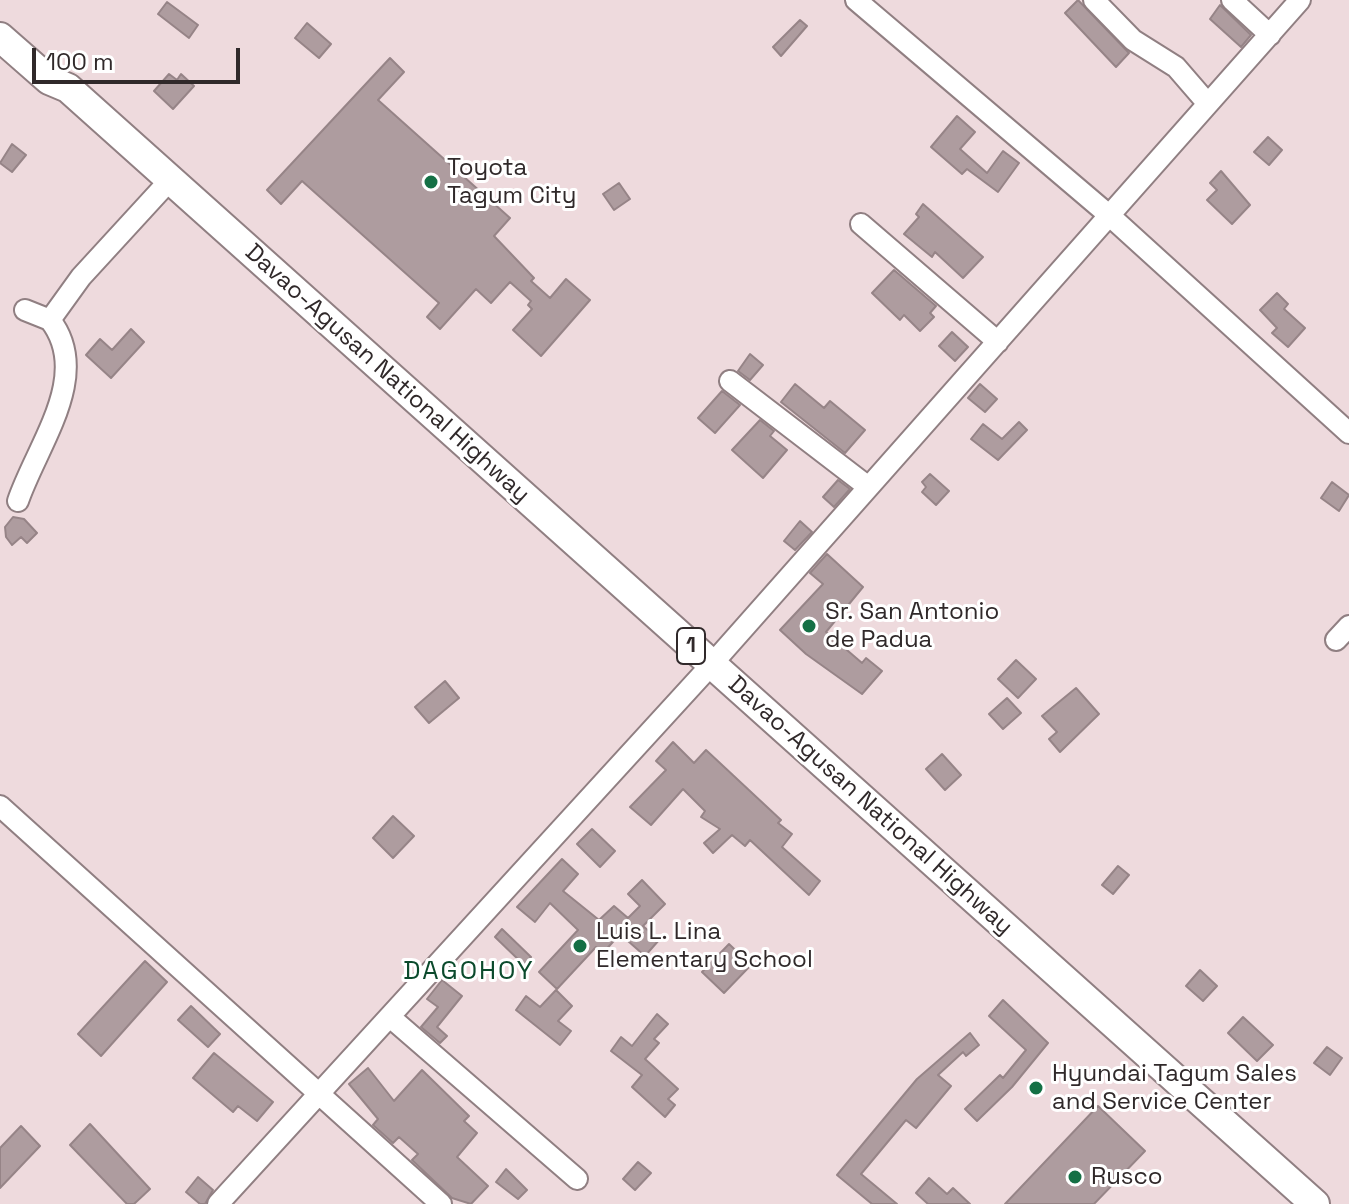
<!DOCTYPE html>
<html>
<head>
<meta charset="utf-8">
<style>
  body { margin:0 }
  #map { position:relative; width:1349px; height:1204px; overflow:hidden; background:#eedadd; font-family:"Space Grotesk",sans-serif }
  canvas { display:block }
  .scale { position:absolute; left:32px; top:48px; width:208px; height:36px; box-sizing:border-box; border:4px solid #30292a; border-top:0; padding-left:10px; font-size:24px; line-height:28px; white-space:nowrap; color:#30292a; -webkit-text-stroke:6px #fff; paint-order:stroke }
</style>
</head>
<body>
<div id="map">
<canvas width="1349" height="1204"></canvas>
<div class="scale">100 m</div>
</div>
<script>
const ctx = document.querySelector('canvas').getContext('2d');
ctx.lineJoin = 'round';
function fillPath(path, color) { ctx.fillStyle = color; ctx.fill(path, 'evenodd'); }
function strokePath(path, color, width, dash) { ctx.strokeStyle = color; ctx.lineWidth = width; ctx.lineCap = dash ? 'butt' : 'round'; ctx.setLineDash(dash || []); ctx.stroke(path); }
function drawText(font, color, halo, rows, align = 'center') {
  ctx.font = font + ' "Space Grotesk",sans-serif'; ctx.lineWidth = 6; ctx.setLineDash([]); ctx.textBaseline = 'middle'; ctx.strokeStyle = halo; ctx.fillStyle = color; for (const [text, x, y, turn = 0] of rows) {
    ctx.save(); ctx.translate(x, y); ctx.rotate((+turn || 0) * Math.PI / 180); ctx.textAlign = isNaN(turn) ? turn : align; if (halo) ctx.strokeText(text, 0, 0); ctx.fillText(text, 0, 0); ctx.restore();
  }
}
const building = new Path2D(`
  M1078 0 1129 53 1116 67 1065 13Z
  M167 2 198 25 189 38 158 14Z
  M1220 5 1251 35 1241 47 1210 19Z
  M800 20 807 26 781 56 773 47Z
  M307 23 331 44 319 58 295 38Z
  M390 58 404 72 378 100 510 218 494 236 534 278 531 281 550 298 566 279 590 300 541 356 513 330 532 309 528 305 531 301 510 282 491 303 476 289 440 329 427 317 439 303 302 181 281 204 267 190Z
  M169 74 177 80 181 74 194 86 173 109 154 91Z
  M957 116 975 132 960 149 987 173 1003 151 1019 163 998 192 967 169 962 174 931 147Z
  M1268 137 1282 150 1269 165 1254 152Z
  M12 144 26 155 12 172 0 163Z
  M1221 171 1250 205 1232 224 1207 200 1217 190 1210 183Z
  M619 183 630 199 614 210 603 194Z
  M923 204 983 257 963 278 935 252 932 257 904 234 919 217 916 214Z
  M894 270 936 306 930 313 934 317 920 331 904 315 900 320 872 293Z
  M1277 293 1288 304 1284 309 1305 328 1288 347 1272 333 1277 328 1260 310Z
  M131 329 144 342 111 378 86 355 100 339 112 350Z
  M952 332 968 347 955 361 939 346Z
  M750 354 763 365 750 380 738 371Z
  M795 384 824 408 830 401 865 430 845 453 781 402Z
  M980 384 997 399 985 412 968 398Z
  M722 391 740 405 715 433 698 418Z
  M760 420 774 431 770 436 787 450 763 478 732 450Z
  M1019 422 1027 430 998 460 971 439 983 424 1002 439Z
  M930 474 949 491 936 505 922 492 926 487 922 482Z
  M838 480 850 489 834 507 823 497Z
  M1332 482 1349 495 1339 511 1321 498Z
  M13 517 24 519 37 533 27 543 21 537 12 545 6 537 5 527Z
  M800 521 812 532 795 550 784 541Z
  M827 554 863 587 826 632 862 663 866 658 882 671 862 694 806 654 780 630 823 584 810 573Z
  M1016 660 1036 679 1018 698 998 679Z
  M445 681 459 698 429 723 415 707Z
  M1076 688 1099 714 1060 752 1049 739 1057 732 1042 716Z
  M1007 698 1021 713 1003 729 989 714Z
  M673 742 694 763 706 750 781 820 778 823 792 834 782 847 820 881 809 895 750 840 745 846 732 835 713 853 704 843 720 829 701 817 705 811 683 789 651 825 630 807 666 770 656 761Z
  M942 754 961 775 945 790 926 769Z
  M393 816 414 836 393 858 373 838Z
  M592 829 615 851 600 867 577 844Z
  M562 859 578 874 563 891 599 920 614 906 628 918 640 906 628 894 642 880 665 904 643 926 659 940 645 956 620 934 603 953 596 947 557 989 539 972 578 930 550 903 535 922 517 907Z
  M1118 866 1129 875 1113 894 1102 885Z
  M502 929 531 957 524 965 495 937Z
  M729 944 751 965 724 993 702 972Z
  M145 961 167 982 101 1056 78 1034Z
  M1200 970 1217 986 1203 1001 1186 986Z
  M442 980 462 996 437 1027 447 1036 440 1043 421 1027 438 1007 427 999Z
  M556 990 572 1006 558 1021 571 1031 560 1045 516 1010 526 996 540 1007Z
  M1003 1000 1048 1043 1012 1087 977 1121 965 1109 1000 1075 1003 1078 1026 1050 989 1016Z
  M191 1006 220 1034 208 1047 178 1020Z
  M657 1014 668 1024 654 1039 659 1043 645 1059 678 1089 668 1099 675 1105 665 1117 632 1087 642 1075 611 1051 621 1037 632 1046Z
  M1243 1017 1273 1045 1257 1061 1228 1033Z
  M970 1033 979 1045 966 1056 963 1052 938 1075 951 1086 916 1128 906 1120 861 1174 897 1204H872L837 1175 917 1079Z
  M1327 1047 1342 1058 1330 1075 1314 1063Z
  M214 1053 273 1102 257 1121 238 1106 233 1112 193 1078Z
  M368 1068 394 1101 422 1070 469 1116 464 1121 477 1133 457 1157 488 1186 471 1204 452 1198 412 1160 418 1154 399 1137 393 1143 373 1125 378 1119 349 1084Z
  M1098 1106 1145 1151 1094 1204H1005Z
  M90 1124 150 1189 134 1204H127L70 1145Z
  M21 1126 40 1146 0 1188V1148Z
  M638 1162 651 1173 635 1190 623 1179Z
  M506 1169 527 1190 518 1199 496 1182Z
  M198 1177 213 1190 205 1204H200L186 1192Z
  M929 1178 947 1194 953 1188 970 1204H928L916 1193Z`);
fillPath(building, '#ae9c9f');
strokePath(building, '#968487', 2);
const minor = new Path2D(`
  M856 0 1110 216 1349 433
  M1094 0 1133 40 1176 67 1208 104
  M1232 0 1270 35
  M861 224 998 342
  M25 310 50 320 81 277 170 180
  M730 381 867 486
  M18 501C37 445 93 375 50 320
  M1336 640 1349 626
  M0 806 441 1204
  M390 1017 577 1179
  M218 1204 712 664 1300 0`);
const highway = new Path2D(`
  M0 37 49 80 68 88 1315 1204`);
strokePath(minor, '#907f82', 24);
strokePath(highway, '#907f82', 32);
strokePath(minor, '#fff', 20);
strokePath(highway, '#fff', 28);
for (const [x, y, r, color] of [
  [431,182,8,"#147045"],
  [809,626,8,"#147045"],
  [580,946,8,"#147045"],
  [1036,1088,8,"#147045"],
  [1075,1177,8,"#147045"]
]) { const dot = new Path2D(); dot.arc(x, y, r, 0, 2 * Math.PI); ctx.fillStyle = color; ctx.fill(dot); strokePath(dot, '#fff', 3); }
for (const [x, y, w] of [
  [691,646,28]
]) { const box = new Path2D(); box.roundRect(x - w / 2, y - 18, w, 36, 6); ctx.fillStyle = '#fff'; ctx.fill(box); strokePath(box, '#30292a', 2); }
drawText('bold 22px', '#30292a', null, [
  ["1",691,646]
]);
drawText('24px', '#30292a', '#fff', [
  ["Toyota",447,168],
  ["Tagum City",447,196],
  ["Sr. San Antonio",825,612],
  ["de Padua",825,640],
  ["Luis L. Lina",596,932],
  ["Elementary School",596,960],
  ["Hyundai Tagum Sales",1052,1074],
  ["and Service Center",1052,1102],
  ["Rusco",1091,1177]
], 'left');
drawText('24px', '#30292a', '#fff', [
  ["Davao-Agusan National Highway",387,374,42],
  ["Davao-Agusan National Highway",870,806,42]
]);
ctx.letterSpacing = '2px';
drawText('26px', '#0b4a2c', '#fff', [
  ["DAGOHOY",469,972]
]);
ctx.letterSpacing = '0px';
</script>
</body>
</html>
